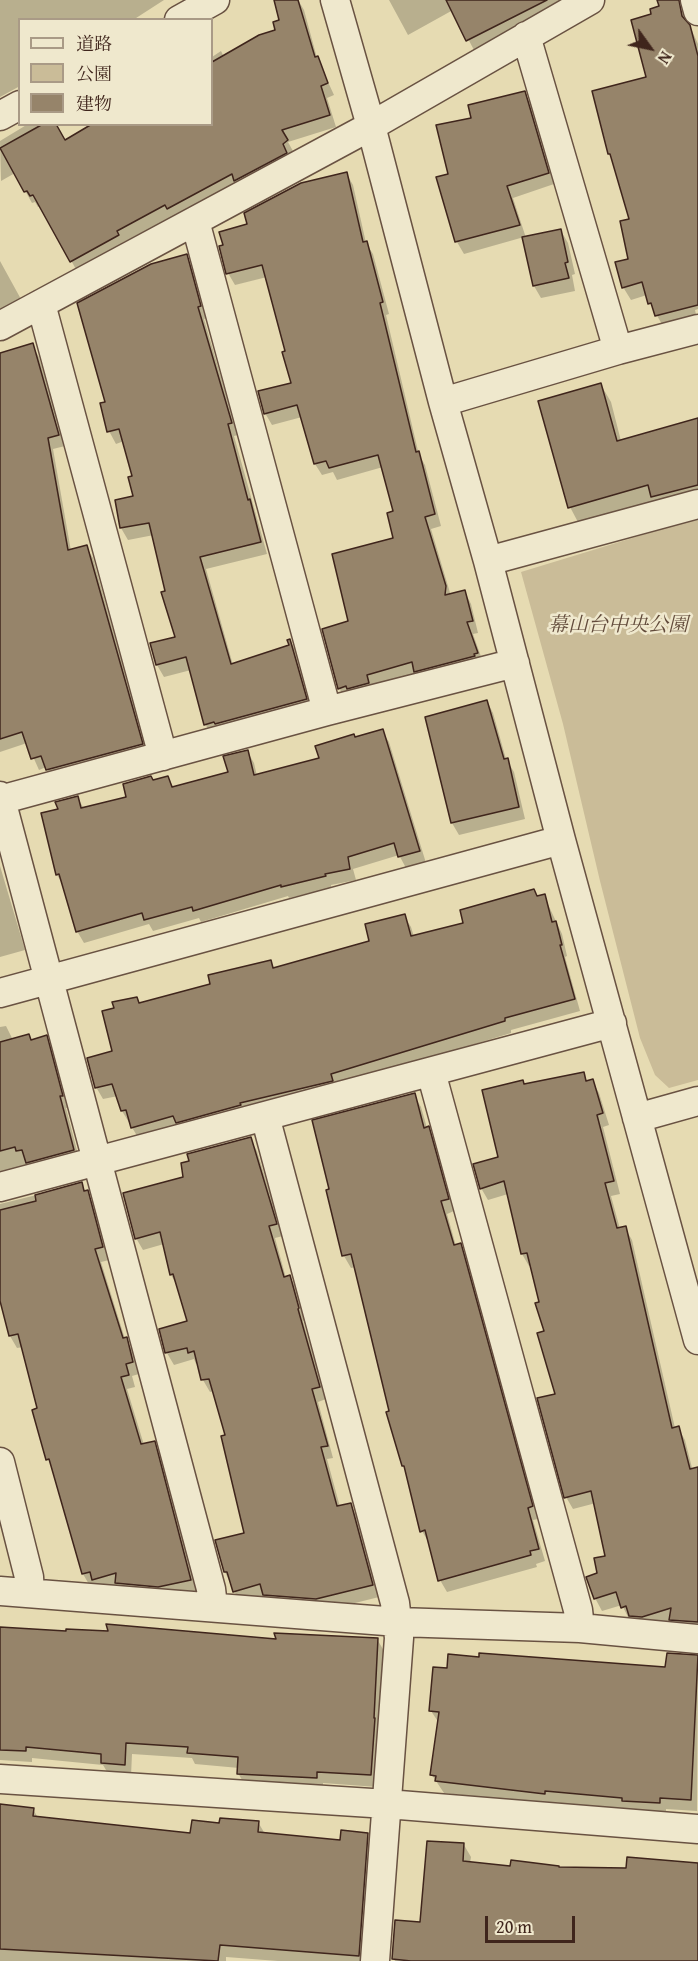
<!DOCTYPE html>
<html>
<head>
<meta charset="utf-8">
<style>
  body { margin:0 }
  #map { position:relative; width:698px; height:1961px; overflow:hidden; background:#e6dbb2; font-family:"Gentium Book Plus","Noto Serif JP",serif }
  canvas { display:block }
  .legend { position:absolute; left:18px; top:18px; width:195px; height:108px; box-sizing:border-box; background:#efe8cd; border:2px solid #a99a86; margin:0; padding:8px 10px; list-style:none; font-size:18px; color:#3f251c }
  .legend li { display:flex; align-items:center; gap:12px; height:30px }
  .legend b { width:30px; border:2px solid #a99a86 }
  .north { position:absolute; left:620px; top:18px; width:60px; height:60px; -webkit-text-stroke:4px #efe8cd; paint-order:stroke; rotate:123deg; font-size:16px; font-weight:700; line-height:24px; text-align:center; color:#3f251c }
  .north::after { content:''; display:block; margin:auto; width:21px; height:27px; background:#3f251c; clip-path:polygon(50% 0,100% 100%,50% 72%,0 100%) }
  .scale { position:absolute; left:485px; top:1916px; width:90px; height:27px; box-sizing:border-box; border:3px solid #3f251c; border-top:0; padding-left:8px; font-size:18px; line-height:21px; white-space:nowrap; color:#3f251c; -webkit-text-stroke:4px #efe8cd; paint-order:stroke }
</style>
</head>
<body>
<div id="map">
<canvas width="698" height="1961"></canvas>
<ul class="legend">
<li><b style="height:8px;background:#efe8cd"></b>道路</li>
<li><b style="height:16px;background:#cabc98"></b>公園</li>
<li><b style="height:16px;background:#96846a"></b>建物</li>
</ul>
<div class="north">N</div>
<div class="scale">20 m</div>
</div>
<script>
const ctx = document.querySelector('canvas').getContext('2d');
ctx.lineJoin = 'round';
function fillPath(path, color) { ctx.fillStyle = color; ctx.fill(path, 'evenodd'); }
function strokePath(path, color, width, dash) { ctx.strokeStyle = color; ctx.lineWidth = width; ctx.lineCap = dash ? 'butt' : 'round'; ctx.setLineDash(dash || []); ctx.stroke(path); }
function drawText(font, color, halo, rows, align = 'center') {
  ctx.font = font + ' "Gentium Book Plus","Noto Serif JP",serif'; ctx.lineWidth = 5; ctx.setLineDash([]); ctx.textBaseline = 'middle'; ctx.strokeStyle = halo; ctx.fillStyle = color; for (const [text, x, y, turn = 0] of rows) {
    ctx.save(); ctx.translate(x, y); ctx.rotate((+turn || 0) * Math.PI / 180); ctx.textAlign = isNaN(turn) ? turn : align; if (halo) ctx.strokeText(text, 0, 0); ctx.fillText(text, 0, 0); ctx.restore();
  }
}
fillPath(new Path2D(`
  M698 518V1080L669 1088 655 1075 640 1038 600 881 563 724 521 572Z`), '#cabc98');
fillPath(new Path2D(`
  M0 0H164L133 20H20V86L0 97Z
  M292 0H298L304 10 317 58 334 95 327 98 336 127 288 142 294 153 175 220 173 216 122 243 125 247 78 273 41 206 38 207 35 202 32 203 15 173 1 181 0 141 28 124H55L65 142 212 124V57L221 51 224 57 277 31Z
  M389 0H570L475 52 453 10 408 35Z
  M678 0 698 44V309L695 310 697 319 664 328 650 303 647 295 631 300 623 287 630 260 631 220 613 161 609 153 648 79 653 15Z
  M524 92 531 104 554 184 513 198 526 238 561 231 568 243 575 274 572 275 575 291 541 298 534 286 524 237 464 254 457 242 438 178 450 175 473 119Z
  M346 173 353 185 366 243 373 254 389 314 386 315 419 455 425 465 441 526 431 529 451 596 465 592 471 604 478 633 473 634 484 665 346 700 339 688 350 622 395 539V512L383 467 337 480 333 472 322 475 315 464 302 417 272 425 265 413 293 384 287 352 267 277 235 285 228 273 249 225Z
  M186 256 193 268 207 318 204 319 238 435 234 436 267 554 206 569 233 665 291 646 290 640 297 653 312 711 213 736 205 724 191 670 164 677 157 665 151 644 176 638 154 535 128 540 121 528 135 497 134 477 124 441 116 444 109 431 107 403Z
  M0 261 22 301 0 312Z
  M32 345 39 357 65 446 53 449 71 551 86 547 93 558 148 756 54 781 46 767 39 770 27 743 0 752V355Z
  M601 385 611 402 621 441 698 419V504L579 524 570 507Z
  M487 701 493 713 506 759 514 772 525 819 459 835 452 823Z
  M382 731 389 742 426 863 406 868 399 855 353 869 356 880 331 885V888L289 898 288 896 201 922 199 918 153 931 149 924 84 943 77 931 64 886 57 875 43 814 60 810 78 798 84 809 128 798 153 782 168 778 174 788 230 773 247 751 254 763 257 776 320 759 355 739Z
  M0 866 25 950 0 957Z
  M544 896 562 934 567 956 565 957 580 1011 511 1030V1033L337 1086 139 1139 122 1111 118 1096 103 1099 96 1087 139 1004 212 985 270 961 275 969 371 942 404 916 411 927 414 937 465 924Z
  M6 1026 13 1040 31 1041 46 1037 53 1049 68 1108H66L80 1162 0 1185V1027Z
  M583 1074 588 1082 592 1081 599 1093 609 1125 603 1127 620 1194 611 1196 620 1229 625 1228 632 1240 675 1428H678L685 1440 692 1468 698 1478V1634L678 1632 672 1622 650 1629 637 1628 632 1619H629L622 1605 602 1611 595 1598 598 1574 606 1557 596 1503 573 1509 566 1497 557 1395 541 1303 532 1265 529 1266 522 1254 508 1194 488 1200 481 1188 499 1158 523 1082 525 1085Z
  M414 1095 421 1107 427 1128 435 1140 454 1211 447 1214 456 1246 460 1245 467 1257 538 1519 533 1520 545 1561 536 1564 537 1567 447 1592 440 1580 429 1543 422 1531 407 1472 403 1466 356 1267 351 1268 344 1256 328 1191Z
  M250 1139 257 1151 283 1236 275 1238 286 1278 290 1277 297 1289 305 1320 303 1321 326 1399 318 1402 333 1458 327 1459 340 1507 351 1505 357 1517 379 1597 323 1611 272 1607 265 1596 241 1603 234 1591 225 1572 246 1534 226 1436 214 1391 210 1392 203 1380 198 1363 196 1364 194 1359 174 1365 167 1353 161 1330 189 1322 178 1287 171 1275 164 1244 143 1250 136 1238 185 1178Z
  M81 1184 94 1204 109 1260 101 1262 125 1339 133 1351 139 1374 132 1376 135 1387 127 1389 144 1445 154 1443 161 1455 197 1592 166 1599 90 1586 83 1574 54 1471 48 1459 34 1411 39 1409 23 1347 17 1348 10 1336 0 1301V1204Z
  M0 1628 67 1633 278 1641 377 1639 384 1651 377 1787 323 1783V1789L245 1785 238 1773 239 1768 195 1764 192 1758 132 1754 131 1776 109 1775 103 1765 32 1758V1762L0 1760Z
  M668 1654 698 1656 697 1811 666 1809V1814L551 1802V1805L444 1793 432 1775 439 1723 431 1711 667 1668Z
  M0 1806 33 1809 38 1818 192 1834 221 1825 258 1822 265 1834 342 1841 367 1834 374 1846 366 1961H278L226 1957V1961H0Z
  M464 1845 471 1857 470 1863 511 1868 558 1867 627 1870 698 1863V1961H395L393 1958 421 1923Z`), '#0003');
const building = new Path2D(`
  M274 0H298L315 57 318 56 328 83 321 86 330 115 282 130 288 140 283 144 287 153 234 181 232 174 167 209 165 205 117 231 119 235 70 262 33 195 30 196 27 191 24 192 0 148 43 124H56L65 140 92 124H212V62L259 35 275 30 273 22 279 20Z
  M446 0H547L466 41Z
  M657 0H679L682 16 690 25 698 56V305L655 316 651 303 648 304 642 282 622 288 615 262 628 259 620 221 629 219 610 154H608L592 91 646 77 631 20 651 14 650 9 659 6Z
  M525 91 549 173 507 186 520 225 455 242 436 177 448 174 436 125 471 118 468 105Z
  M347 172 363 242 367 241 383 302 380 303 416 452 419 451 435 514 425 517 446 586 445 595 465 590 473 621 467 622 478 653 474 654 475 656 414 672 412 662 367 675 369 683 347 689 346 686 338 689 322 629 348 621 332 554 393 538 387 513 393 511 378 455 329 468 326 461 314 464 297 405 264 414 258 391 291 383 282 352 285 351 262 265 226 274 219 246 223 245 219 232 247 224 244 213 301 183Z
  M561 229 568 262 565 263 569 278 533 286 522 237Z
  M187 254 201 306 198 307 232 423 228 424 248 500 250 499 261 542 200 557 231 664 289 645 287 640 290 639 307 699 215 724 214 722 204 725 186 657 156 665 150 643 175 637 161 592 165 591 149 523 120 528 115 500 133 496 128 477 132 476 119 429 107 432 100 403 105 402 77 303 151 264Z
  M33 343 59 435 48 438 68 550 87 545 143 744 46 770 41 756 31 759 22 732 0 739V353Z
  M601 383 617 441 698 418V485L651 497 648 485 568 508 538 401Z
  M487 700 504 759 508 758 519 807 451 823 425 717Z
  M383 729 420 851 398 857 394 843 348 857 350 869 325 874 326 876 281 887V885L193 911 192 907 144 920 142 913 76 932 59 874 56 875 41 813 58 809 55 802 78 796 81 808 126 797 123 784 151 776 153 780 168 776 172 787 228 772 223 756 248 750 254 775 319 758 315 746 354 734 355 737Z
  M534 889 537 896 545 894 552 922 556 921 562 945H560L575 999 505 1018V1021L331 1074 333 1081 240 1103 241 1105 176 1123 173 1116 131 1128 126 1110 121 1111 112 1084 95 1088 87 1058 112 1051 102 1011 114 1008 112 1002 137 997 139 1003 210 984 208 975 271 960 273 968 369 941 365 924 405 914 411 936 463 923 460 910Z
  M29 1034 31 1040 47 1035 63 1096H60L74 1150 26 1163 22 1150 16 1151 15 1147 0 1151V1042Z
  M584 1072 586 1081 593 1079 603 1113 597 1115 614 1181 605 1183 617 1228 626 1226 672 1428 679 1426 690 1469 698 1467V1622L669 1620 671 1608 642 1617 629 1616 626 1606 621 1608 616 1592 594 1599 586 1577 597 1573 594 1558 605 1556 591 1491 564 1498 537 1398 555 1394 537 1333 544 1331 535 1303 539 1302 527 1253 521 1254 504 1181 480 1189 473 1164 498 1157 482 1090 523 1080 524 1084Z
  M415 1093 424 1128 429 1126 449 1199 441 1201 454 1245 461 1243 533 1506 528 1508 539 1549 530 1551 531 1555 438 1581 425 1530 420 1532 404 1466H402L386 1412 389 1411 351 1254 342 1256 326 1190 329 1189 312 1120Z
  M251 1137 277 1224 269 1226 284 1277 290 1275 299 1308 298 1309 320 1387 312 1389 328 1446 321 1447 337 1506 351 1503 373 1585 316 1599 263 1595 260 1584 233 1592 227 1572H224L215 1540 244 1533 221 1436 225 1435 209 1379 201 1380 194 1351 188 1353 187 1348 165 1353 159 1329 187 1321 173 1274 170 1275 160 1232 135 1239 123 1193 183 1177 181 1163 189 1161 187 1154Z
  M82 1182 84 1191 88 1190 103 1247 95 1249 123 1338 127 1337 133 1362 126 1364 129 1375 121 1377 141 1444 155 1441 191 1580 158 1587 115 1583 116 1573 92 1580 90 1572 82 1574 49 1459 46 1460 32 1410 37 1408 18 1334 9 1336 0 1301V1210L36 1201 35 1195Z
  M106 1624 276 1639 274 1633 378 1638 374 1718H375L371 1775 317 1772V1778L237 1774 238 1757 187 1753 188 1747 126 1743 125 1765 101 1763V1754L26 1747V1751L0 1750V1627L66 1631V1629L108 1631Z
  M479 1653 665 1667 667 1653 698 1655 691 1800 660 1798V1803L622 1801V1798L545 1791V1794L435 1781 436 1776 430 1775 439 1712 429 1711 433 1667 447 1668 448 1654 479 1657Z
  M0 1804 34 1808 33 1816 190 1833 192 1820 219 1823 220 1818 259 1821 258 1832 340 1840 341 1830 368 1833 359 1956 220 1945 218 1961 0 1949Z
  M427 1841 464 1843 463 1861 510 1866 511 1860 559 1866V1867L626 1868 627 1857 698 1863V1961H411L392 1959 395 1920 420 1922Z`);
fillPath(building, '#96846a');
strokePath(building, '#3f251c', 1.5);
const minor = new Path2D(`
  M335 0 371 126 443 402 488 561 561 840 698 1340
  M695 0 698 11
  M179 20 215 0
  M526 36 618 350
  M0 116 20 105
  M195 221 327 711
  M41 304 163 756
  M0 326 371 126 590 0
  M443 402 618 350 698 329
  M488 561 698 504
  M0 796 211 1589 213 1606
  M0 800 327 711 515 663
  M0 993 561 840
  M431 1072 578 1610 580 1628
  M265 1116 395 1603 399 1638 375 1961
  M637 1118 698 1101
  M0 1187 612 1023
  M0 1462 29 1577 30 1593
  M0 1591 398 1622 580 1628 698 1639
  M0 1779 387 1804 698 1829`);
strokePath(minor, '#695242', 31);
strokePath(minor, '#efe8cd', 28);
drawText('italic 20px', '#624b3b', '#efe8cd', [
  ["幕山台中央公園",618,626]
]);
</script>
</body>
</html>
